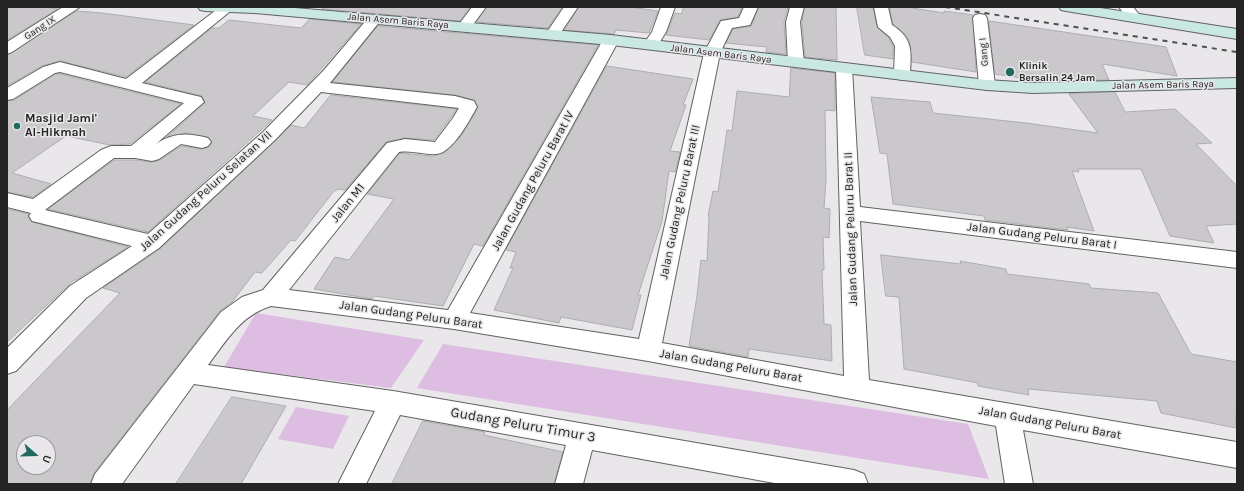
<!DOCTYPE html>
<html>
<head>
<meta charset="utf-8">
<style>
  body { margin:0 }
  #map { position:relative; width:1244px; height:491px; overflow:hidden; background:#e9e7ea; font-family:Karla,sans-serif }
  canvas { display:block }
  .frame { position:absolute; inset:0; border:8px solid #252425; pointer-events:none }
  .north { position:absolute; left:16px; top:435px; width:40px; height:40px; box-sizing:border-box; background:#e9e7ea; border:1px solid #9b999b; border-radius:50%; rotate:110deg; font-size:11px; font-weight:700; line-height:16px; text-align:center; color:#252425 }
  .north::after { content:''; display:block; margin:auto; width:14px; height:18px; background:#236a5e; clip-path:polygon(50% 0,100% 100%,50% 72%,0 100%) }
</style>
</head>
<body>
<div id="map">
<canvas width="1244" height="491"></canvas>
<div class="frame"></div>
<div class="north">U</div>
</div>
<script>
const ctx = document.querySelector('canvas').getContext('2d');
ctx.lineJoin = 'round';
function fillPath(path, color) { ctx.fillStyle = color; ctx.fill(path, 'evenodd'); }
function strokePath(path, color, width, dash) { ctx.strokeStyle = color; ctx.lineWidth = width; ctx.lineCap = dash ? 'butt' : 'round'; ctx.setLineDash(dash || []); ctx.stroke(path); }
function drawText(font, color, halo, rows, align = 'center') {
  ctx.font = font + ' Karla,sans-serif'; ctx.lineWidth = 3; ctx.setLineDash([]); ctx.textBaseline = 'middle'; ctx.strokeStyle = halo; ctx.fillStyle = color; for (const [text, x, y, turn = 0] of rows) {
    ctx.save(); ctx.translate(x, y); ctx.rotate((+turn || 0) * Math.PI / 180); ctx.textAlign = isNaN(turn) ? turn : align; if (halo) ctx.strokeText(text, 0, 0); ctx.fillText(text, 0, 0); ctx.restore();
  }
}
fillPath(new Path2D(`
  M256 313 424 340 391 388 224 367Z
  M443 344 968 424 989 479 417 388Z
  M296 407 349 416 333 449 278 439Z`), '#ddbde1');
const building = new Path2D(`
  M7 7H45L58 9 7 40Z
  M324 7H470L460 21 322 9Z
  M487 7H562L548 28 477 22Z
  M579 7H630L658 11 649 33 616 30 614 34 565 30Z
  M684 7H742L738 17 720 20 709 40 666 35 675 13 681 14Z
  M759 7H788L784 22 786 54 766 52 767 47 726 43 733 29 751 26Z
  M805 7H836L837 60 805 57 802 22Z
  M857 7H873L877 27 889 38 893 46V59L865 55Z
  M890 7H906L944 13V11L973 15 976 72 912 62 909 40 905 34 893 24Z
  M77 11 102 13 194 25 126 77 60 61 42 66 7 86V55Z
  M310 19 361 24 307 85 289 82 253 116 272 120 148 232 48 209 114 160H135L152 162 160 160 181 146 202 149 209 147 212 142 208 137 187 133 167 137 205 103 202 96 145 82 212 28H219L229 20 301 28Z
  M989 21 1166 47 1177 76 1102 64 1109 80 1042 81 995 74Z
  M378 26 598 45 483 246 474 244 443 306 374 296 372 299 314 289 335 257 349 260 394 199 367 194 400 153 432 156 444 153 461 136 478 108 474 100 455 95 333 82Z
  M607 66 693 79 683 105H686L670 151 680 152 675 172 669 171 662 221 638 295H641L632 330 561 317 559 323 494 310 513 268H510L516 252 506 250Z
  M791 68 835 73V111L825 110 826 179 824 208 830 209 829 238 823 237 824 270H822L824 324 831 325 832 361 749 349 748 357 689 346 697 296 701 260 707 261 709 217 708 216 713 191 718 192 727 130 732 131 737 91 789 97Z
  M56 74H60L181 104 130 144 110 145 66 136 12 173 51 184 33 197 7 192V101L14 100Z
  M1115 92 1125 112 1175 109 1212 143 1196 144 1237 186V224L1206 226 1214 243 1170 236 1141 169H1078L1079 172 1072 171 1094 231 1067 227 1068 230 985 220 984 216 893 204 887 154 880 153 871 97 930 102 933 113 1026 123 1098 133 1069 94Z
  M331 95 457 109 434 140 405 138 386 142 345 190 339 189 334 191 295 241 291 240 262 273 255 272 232 302 220 311 94 473 90 484H7V410L120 293 103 288 160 249 291 125 304 128ZM24 443H48V467H24Z
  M7 209 29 214 28 217 32 222 128 247 76 280H74L7 342Z
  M881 255 961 264 960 261 1006 269 1007 274 1089 284 1091 288 1158 293 1191 354 1237 362 1236 428 1161 413 1157 401 1028 389 1029 395 978 386V383L904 369 899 297 886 296Z
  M232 397 286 406 241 484H176Z
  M423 421 485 432 484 435 563 452 554 484H392Z`);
fillPath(building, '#cbc8cb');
strokePath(building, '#aeacaf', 1);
const street = new Path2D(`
  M63 7H80L12 52 7 54V42Z
  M220 7H232L233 9 142 83 201 97 204 102 156 144C174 132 188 133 208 138L211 142 208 146 202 148 181 144 159 159 152 161 135 158H114L45 210 148 234 263 132 324 70 369 17H379L381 20 330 83 455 96 474 101 477 107C469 121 453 152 437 154 424 155 412 150 399 152L289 290 448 310 603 40 606 37H616L619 40 470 313 639 339 704 53 721 21 739 18 744 7H758L750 25 732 28 720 53 662 343 844 376 836 68 838 65H850L852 68 860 207 1237 252V268L860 221 869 380 1237 442V468L1023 430 1033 484H1005L996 426 648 361 454 329 271 306C241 315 226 341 208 365L393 391 854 470 864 474 868 484H780L592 450 583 484H555L566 445 400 415 366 484H338L375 411 194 384 122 484H91L95 474 221 312 242 297 263 290 387 143 405 139 435 142 453 118 459 108 321 92 275 140 159 248 86 298 16 371 7 374V348L70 286 132 246 32 221 29 216 31 213 7 207V193L33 199 101 150 111 146H131L184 103 60 72 55 73 13 99 7 100V88L43 67 60 62 126 79Z
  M472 7H486L469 30H459L457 27Z
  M564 7H578L557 38H547L545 35Z
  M661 7H675L666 32 656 48H646L643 45 652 32Z
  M790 7H804L800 22 804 63 802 66H790L788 63 786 22Z
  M874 7H888L892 25C914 39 911 52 910 75L908 78 902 80 896 78 894 75 895 46 890 37 878 27Z
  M1119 7H1133L1141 17 1139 20C1128 23 1125 15 1119 7Z
  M980 14 985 15 987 18 995 85 993 88 987 90 981 88 979 85 973 18 975 15Z`);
const secondary = new Path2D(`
  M198 7H283L611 35 987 80 1033 83 1237 78V88L1033 93 987 90 611 45 255 13 205 11 200 10Z
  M1059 7H1094L1237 29V39L1066 11 1061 10Z`);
strokePath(street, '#636163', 2);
strokePath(secondary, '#636163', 2);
fillPath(street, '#fff');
fillPath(secondary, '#c9e8e2');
strokePath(new Path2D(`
  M945 7 1237 52`), '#4f4e50', 2, [5, 5]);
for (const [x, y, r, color] of [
  [1010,72,5,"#236a5e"],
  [17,126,4,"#236a5e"]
]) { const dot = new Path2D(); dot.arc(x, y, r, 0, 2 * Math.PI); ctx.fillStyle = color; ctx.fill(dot); strokePath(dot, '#e9e7ea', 1.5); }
drawText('10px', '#252425', '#e9e7ea', [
  ["Jalan Asem Baris Raya",398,21,5],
  ["Gang IX",40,28,-33],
  ["Gang I",984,52,-95],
  ["Jalan Asem Baris Raya",721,54,7],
  ["Jalan Asem Baris Raya",1163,85,-1]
]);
drawText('bold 10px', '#252425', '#e9e7ea', [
  ["Klinik",1019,66],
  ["Bersalin 24 Jam",1019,78]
], 'left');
drawText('bold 12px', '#252425', '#e9e7ea', [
  ["Masjid Jami'",25,119],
  ["Al-Hikmah",25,133]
], 'left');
drawText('12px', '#252425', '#e9e7ea', [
  ["Jalan Gudang Peluru Barat IV",533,181,-61],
  ["Jalan Gudang Peluru Selatan VII",206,191,-42],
  ["Jalan Gudang Peluru Barat III",680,202,-78],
  ["Jalan M1",348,203,-51],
  ["Jalan Gudang Peluru Barat II",851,229,-92],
  ["Jalan Gudang Peluru Barat I",1042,236,7],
  ["Jalan Gudang Peluru Barat",411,315,8],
  ["Jalan Gudang Peluru Barat",731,366,10],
  ["Jalan Gudang Peluru Barat",1050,423,10]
]);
drawText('14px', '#252425', '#e9e7ea', [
  ["Gudang Peluru Timur 3",523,425,10]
]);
</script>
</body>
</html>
